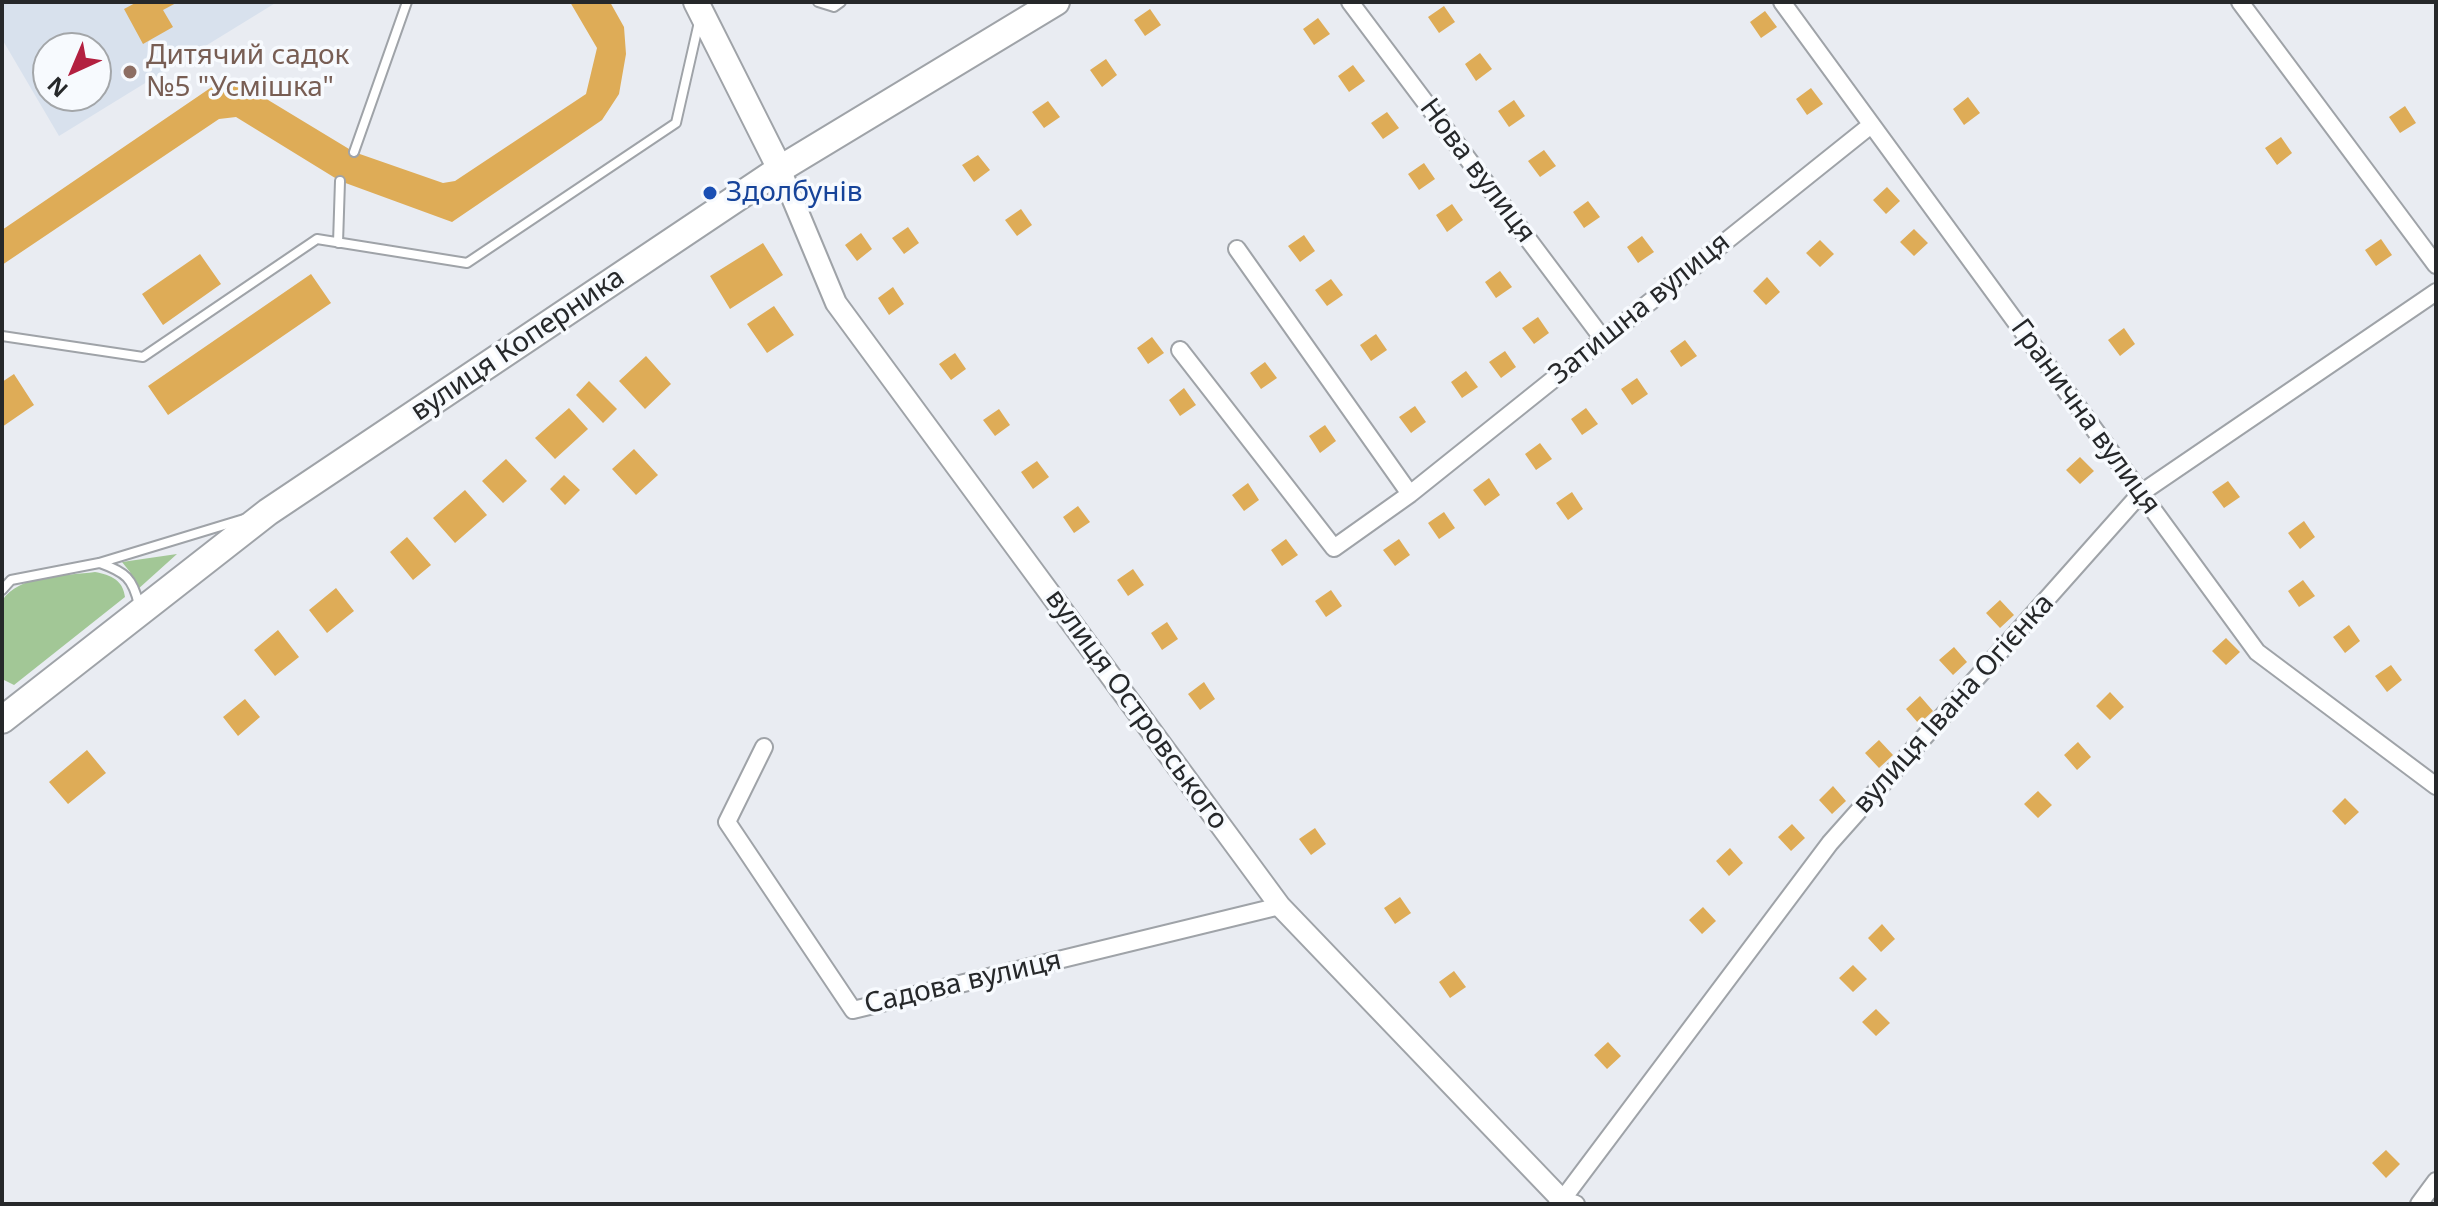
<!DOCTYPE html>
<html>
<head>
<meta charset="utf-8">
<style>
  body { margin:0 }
  #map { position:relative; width:2438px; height:1206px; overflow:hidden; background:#e9ecf2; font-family:"Noto Sans",sans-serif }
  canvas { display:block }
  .frame { position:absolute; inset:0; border:4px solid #26282a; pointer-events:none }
  .north { position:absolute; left:32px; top:32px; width:80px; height:80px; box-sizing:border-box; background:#f7fafe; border:2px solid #a3a6a9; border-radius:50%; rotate:224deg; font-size:22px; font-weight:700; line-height:32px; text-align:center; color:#26282a }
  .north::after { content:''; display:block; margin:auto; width:28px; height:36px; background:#b32040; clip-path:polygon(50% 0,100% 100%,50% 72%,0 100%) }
</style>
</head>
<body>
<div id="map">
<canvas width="2438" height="1206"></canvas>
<div class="frame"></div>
<div class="north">N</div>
</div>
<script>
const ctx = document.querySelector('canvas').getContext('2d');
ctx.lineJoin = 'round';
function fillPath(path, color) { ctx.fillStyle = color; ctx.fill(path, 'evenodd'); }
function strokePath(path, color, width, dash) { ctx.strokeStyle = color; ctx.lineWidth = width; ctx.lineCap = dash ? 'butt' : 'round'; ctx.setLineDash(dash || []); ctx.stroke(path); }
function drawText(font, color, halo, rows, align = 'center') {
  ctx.font = font + ' "Noto Sans",sans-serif'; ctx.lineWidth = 7; ctx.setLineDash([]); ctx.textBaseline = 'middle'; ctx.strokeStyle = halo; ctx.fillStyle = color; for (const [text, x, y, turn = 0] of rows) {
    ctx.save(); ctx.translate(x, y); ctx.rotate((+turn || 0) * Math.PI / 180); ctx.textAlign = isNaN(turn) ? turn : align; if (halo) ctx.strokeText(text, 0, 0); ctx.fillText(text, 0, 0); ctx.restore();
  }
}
fillPath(new Path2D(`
  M2 2H277L59 136 2 39ZM48 48H96V96H48Z`), '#d8e1ed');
fillPath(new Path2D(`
  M177 554 137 590 130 572 122 562Z
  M95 572C111 575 123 580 125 597L14 685 2 679V601C18 574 67 576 95 572Z`), '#a2c796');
fillPath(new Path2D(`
  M137 2H178L163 10 173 27 143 44 124 9Z
  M570 2H610L624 27 626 54 619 94 602 120 452 222 340 181 236 117 219 119 2 265V230L225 78 250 89 354 152 443 183 455 181 586 94 597 48Z
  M1444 6 1455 22 1439 33 1428 17Z
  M1150 9 1161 25 1145 36 1134 20Z
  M1765 11 1777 27 1761 38 1750 22Z
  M1318 18 1330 34 1314 45 1303 29Z
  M1480 53 1492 69 1476 81 1465 64Z
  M1106 59 1117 75 1102 87 1090 70Z
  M1353 65 1365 81 1349 92 1338 76Z
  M1811 88 1823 104 1807 115 1796 99Z
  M1968 97 1980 113 1964 125 1953 109Z
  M1514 100 1525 116 1509 127 1498 111Z
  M1048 101 1060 117 1044 128 1032 112Z
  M2405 106 2416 123 2400 133 2389 117Z
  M1387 112 1399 128 1383 139 1371 123Z
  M2281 137 2292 153 2277 165 2265 148Z
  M1544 150 1556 166 1540 177 1528 161Z
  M978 155 990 170 974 182 962 165Z
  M1424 163 1435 179 1419 190 1408 174Z
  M1887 187 1900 201 1886 214 1873 200Z
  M1588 201 1600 217 1584 228 1573 212Z
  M1452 204 1463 220 1447 232 1436 215Z
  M1021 209 1032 225 1017 236 1005 220Z
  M908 227 919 243 904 254 892 238Z
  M1914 229 1928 243 1914 256 1900 242Z
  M861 233 872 249 857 261 845 245Z
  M1304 235 1315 251 1300 262 1288 246Z
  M1642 236 1654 252 1638 263 1627 247Z
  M2381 239 2392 255 2376 266 2365 250Z
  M1820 240 1834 254 1820 267 1806 253Z
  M763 243 783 275 730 309 710 276Z
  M200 254 221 284 163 325 142 294Z
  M1500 271 1512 287 1496 298 1485 282Z
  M311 274 331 303 168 415 148 386Z
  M1767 277 1780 292 1766 305 1753 291Z
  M1331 279 1343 295 1327 306 1315 290Z
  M893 287 904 304 889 315 878 298Z
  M774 306 794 335 767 353 747 324Z
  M1538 317 1549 333 1534 344 1522 328Z
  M2124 328 2135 344 2120 356 2108 340Z
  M1376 334 1387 350 1371 361 1360 345Z
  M1152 337 1164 353 1148 364 1137 348Z
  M1685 340 1697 356 1681 367 1670 351Z
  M1505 351 1516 367 1501 378 1489 362Z
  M955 353 966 369 951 380 939 364Z
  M646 356 671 384 645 409 619 381Z
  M1265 362 1277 378 1261 389 1250 373Z
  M1466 371 1478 387 1462 398 1451 382Z
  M14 374 34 405 2 427V382Z
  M1637 378 1648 394 1632 405 1621 389Z
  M589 381 617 409 603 423 576 395Z
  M1184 388 1196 405 1180 416 1169 400Z
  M1415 406 1426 422 1411 433 1399 417Z
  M569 408 588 429 555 459 535 438Z
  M1586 408 1598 424 1582 435 1571 419Z
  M999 409 1010 425 995 436 983 420Z
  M1325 425 1336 441 1320 453 1309 436Z
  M1540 443 1552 459 1536 470 1525 454Z
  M634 449 658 475 636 495 612 469Z
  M2080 457 2094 471 2080 484 2066 470Z
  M506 459 527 481 503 503 482 481Z
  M1037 461 1049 477 1033 489 1021 472Z
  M564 475 580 490 565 505 550 489Z
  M1489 478 1500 495 1485 506 1473 490Z
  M2228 481 2240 497 2224 508 2212 492Z
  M1248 483 1259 500 1244 511 1232 495Z
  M465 490 487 515 455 543 433 518Z
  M1572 492 1583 509 1568 520 1556 503Z
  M1078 506 1090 522 1074 533 1063 517Z
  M1444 512 1455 528 1439 539 1428 523Z
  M2304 521 2315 537 2300 549 2288 533Z
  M407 537 431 565 413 580 390 552Z
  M1286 539 1298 555 1282 566 1271 550Z
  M1399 539 1410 555 1395 566 1383 550Z
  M1133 569 1144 585 1128 596 1117 580Z
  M2303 580 2315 596 2299 607 2288 591Z
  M336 588 354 611 327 633 309 610Z
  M1331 590 1342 606 1326 617 1315 601Z
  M2000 600 2014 615 2000 628 1986 613Z
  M1167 622 1178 639 1162 650 1151 633Z
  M2349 625 2360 641 2345 653 2333 637Z
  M278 630 299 657 275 676 254 650Z
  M2226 638 2240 652 2226 665 2212 651Z
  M1954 647 1967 662 1953 675 1939 660Z
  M2391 665 2402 680 2387 692 2375 676Z
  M1204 682 1215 699 1200 710 1188 694Z
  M2110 692 2124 707 2110 720 2096 706Z
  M1920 696 1933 711 1919 724 1906 709Z
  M245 699 260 717 238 736 223 717Z
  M1879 740 1893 755 1879 768 1865 753Z
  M2078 742 2091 757 2077 770 2064 755Z
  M87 750 106 773 68 804 49 782Z
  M1833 786 1846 801 1832 814 1819 800Z
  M2038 791 2052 805 2038 818 2024 804Z
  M2345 798 2359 812 2345 825 2332 811Z
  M1792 824 1805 838 1791 851 1778 837Z
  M1315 828 1326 844 1311 855 1299 839Z
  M1730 848 1743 863 1729 876 1716 861Z
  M1400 897 1411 913 1395 924 1384 908Z
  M1703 907 1716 921 1702 934 1689 920Z
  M1882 924 1895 939 1881 952 1868 938Z
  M1853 965 1867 979 1853 992 1839 978Z
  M1454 971 1466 987 1450 998 1439 982Z
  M1876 1009 1890 1023 1876 1036 1862 1022Z
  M1608 1042 1621 1056 1607 1069 1594 1055Z
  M2386 1150 2400 1164 2386 1178 2372 1163Z`), '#deac57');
const service = new Path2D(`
  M818 2 834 7 841 2
  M354 152 407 2
  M338 243 340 181
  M2 336 143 357 317 239 467 263 676 123 699 22
  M100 563C125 572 133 578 139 605
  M2 590 11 580 99 563 244 519`);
const minor = new Path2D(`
  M1350 2 1603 339
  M1782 2 2257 652 2436 786
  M2240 2 2436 265
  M1237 249 1410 494
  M1180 350 1334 548 1410 494 1871 125
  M764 747 727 822 853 1010 1280 906
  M1576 1204 1562 1200 1830 843 2141 493 2436 292
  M2419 1204 2436 1181`);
const tertiary = new Path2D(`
  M780 169 836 303 1280 906 1562 1200 1559 1204`);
const secondary = new Path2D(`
  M696 2 780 169`);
const primary = new Path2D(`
  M2 720 268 512 780 169 1056 2`);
strokePath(service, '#9fa3a8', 12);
strokePath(minor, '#9fa3a8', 20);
strokePath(tertiary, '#9fa3a8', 24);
strokePath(secondary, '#9fa3a8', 28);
strokePath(primary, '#9fa3a8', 30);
strokePath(service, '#fff', 8);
strokePath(minor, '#fff', 16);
strokePath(tertiary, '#fff', 20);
strokePath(secondary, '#fff', 24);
strokePath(primary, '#fff', 26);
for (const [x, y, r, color] of [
  [130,72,8,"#8d6e63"],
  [710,193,8,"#1a4fb4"]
]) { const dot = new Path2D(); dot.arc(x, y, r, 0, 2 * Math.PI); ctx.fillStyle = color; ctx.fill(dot); strokePath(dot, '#f7fafe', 3); }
drawText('28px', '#785e54', '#f7fafe', [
  ["Дитячий садок",146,56],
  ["№5 \"Усмішка\"",146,88]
], 'left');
drawText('28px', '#26282a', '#f7fafe', [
  ["Нова вулиця",1477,171,53],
  ["Затишна вулиця",1640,309,-39],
  ["вулиця Коперника",518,345,-34],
  ["Гранична вулиця",2085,417,54],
  ["вулиця Івана Огієнка",1954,704,-48],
  ["вулиця Островського",1136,710,54],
  ["Садова вулиця",963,983,-13]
]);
drawText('28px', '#164399', '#f7fafe', [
  ["Здолбунів",726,193]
], 'left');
</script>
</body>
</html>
